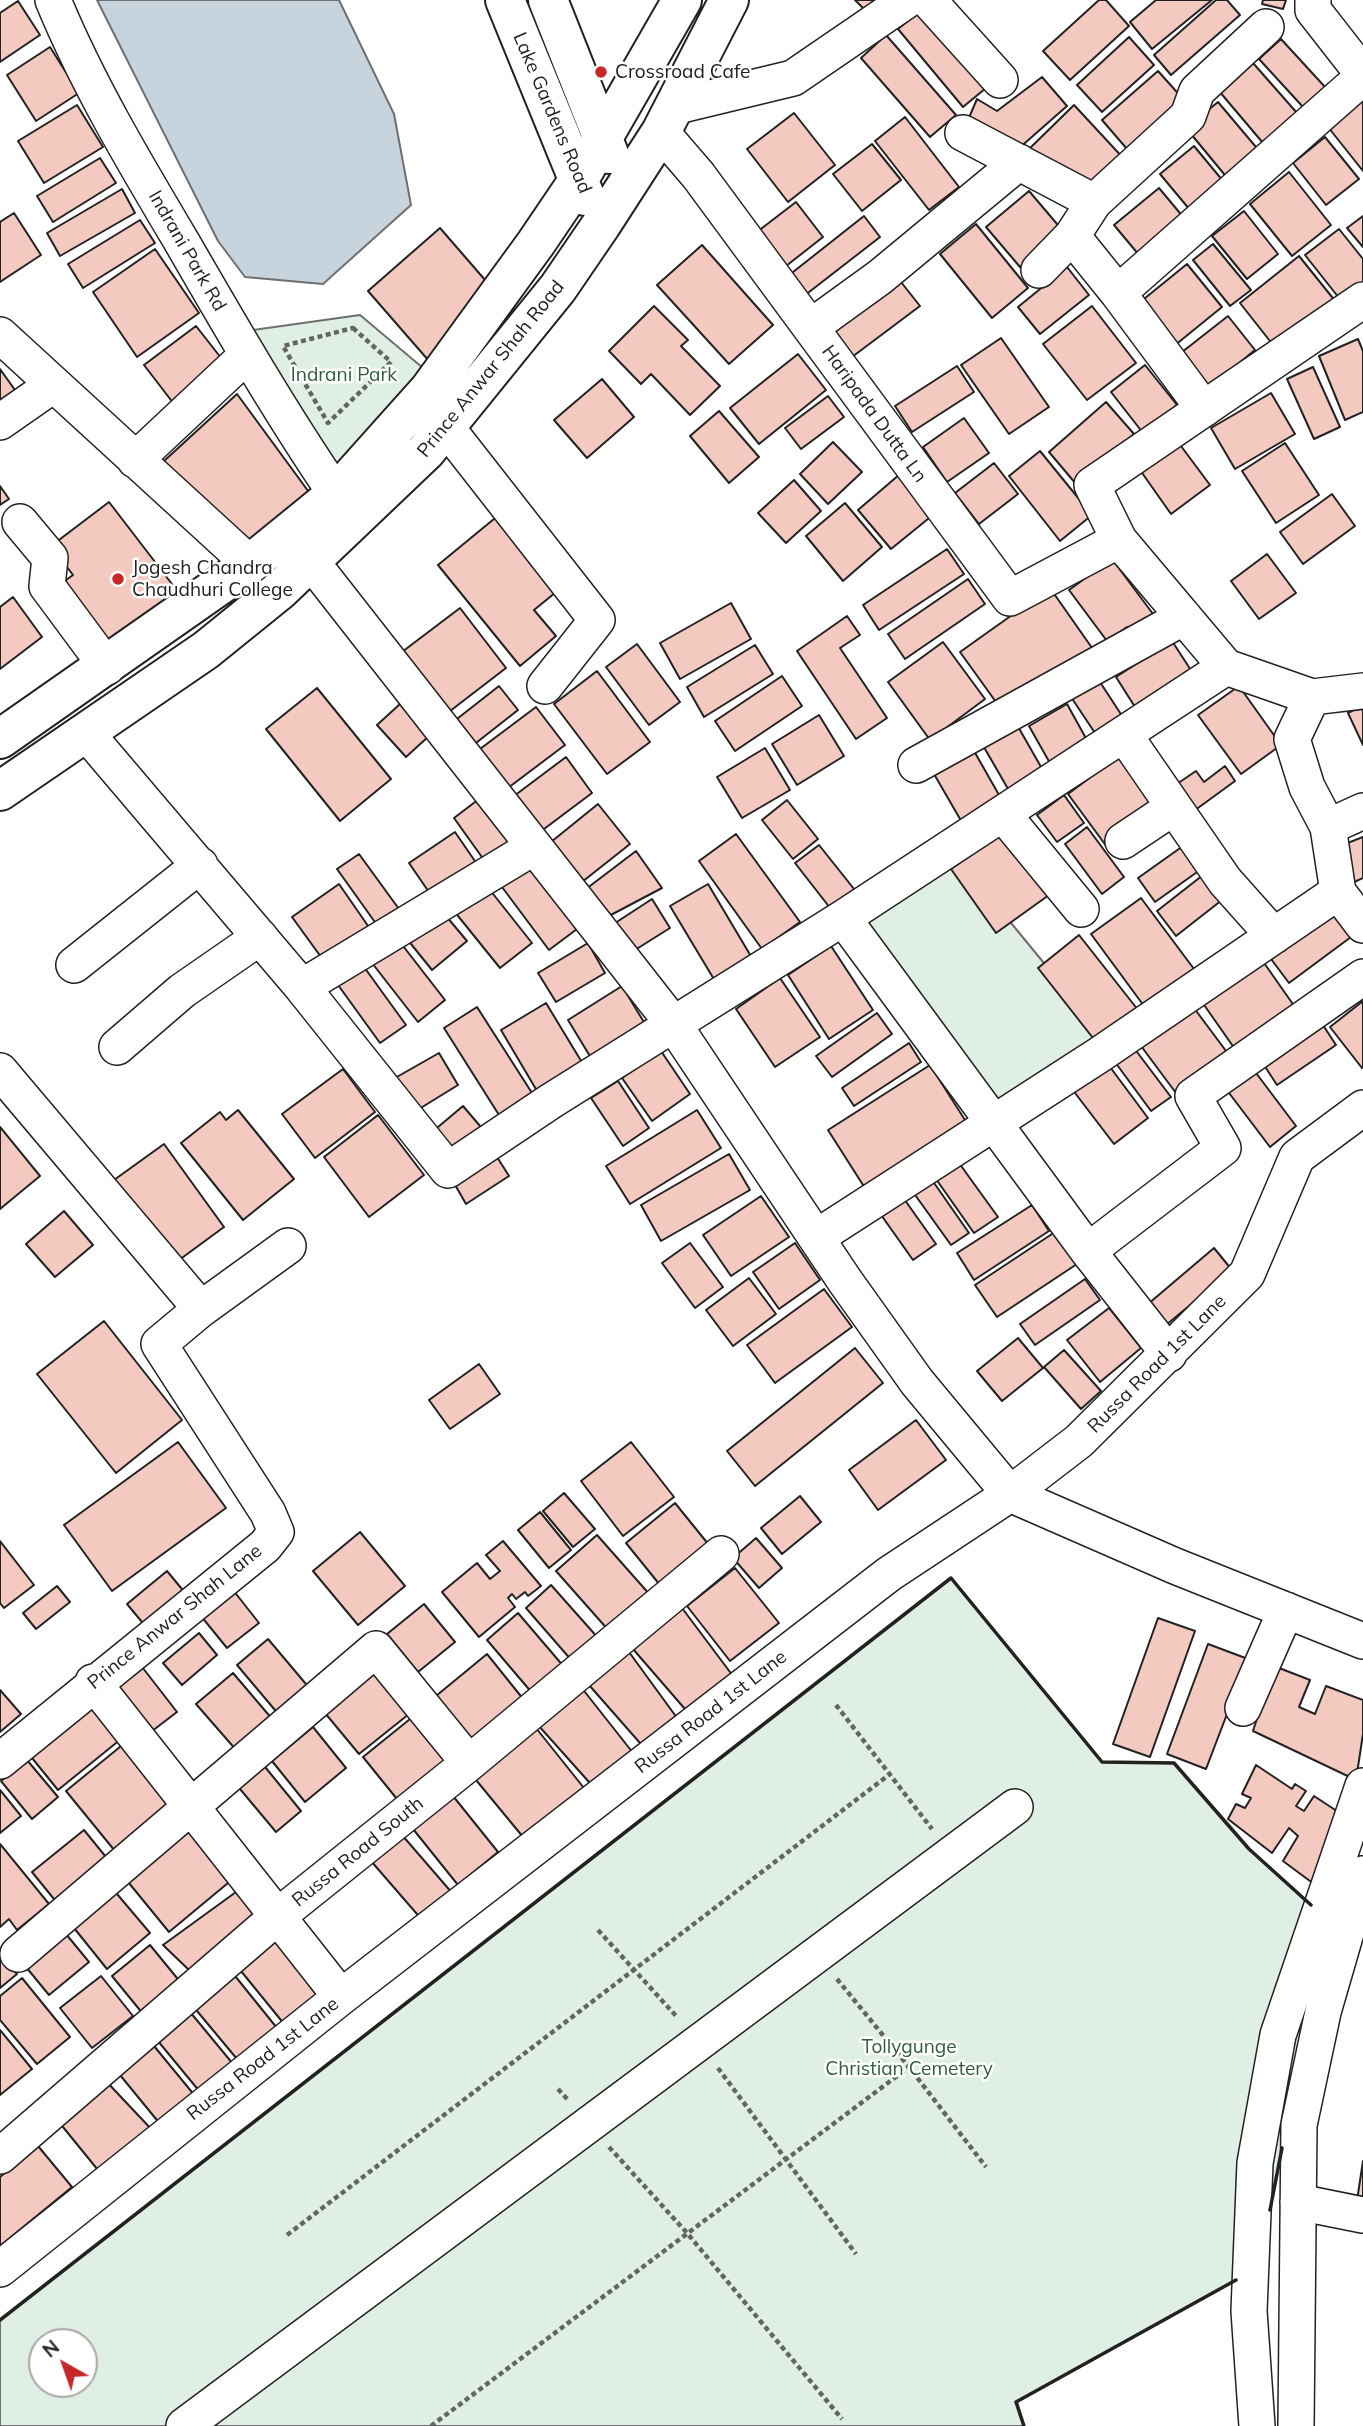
<!DOCTYPE html>
<html>
<head>
<meta charset="utf-8">
<style>
  body { margin:0 }
  #map { position:relative; width:1363px; height:2426px; overflow:hidden; background:#fff; font-family:Mulish,sans-serif }
  canvas { display:block }
  .north { position:absolute; left:28px; top:2328px; width:70px; height:70px; box-sizing:border-box; background:#fff; border:2px solid #a7a7a7; border-radius:50%; rotate:320deg; font-size:19px; font-weight:700; line-height:28px; text-align:center; color:#222 }
  .north::after { content:''; display:block; margin:auto; width:24px; height:32px; background:#c62828; clip-path:polygon(50% 0,100% 100%,50% 72%,0 100%) }
</style>
</head>
<body>
<div id="map">
<canvas width="1363" height="2426"></canvas>
<div class="north">N</div>
</div>
<script>
const ctx = document.querySelector('canvas').getContext('2d');
ctx.lineJoin = 'round';
function fillPath(path, color) { ctx.fillStyle = color; ctx.fill(path, 'evenodd'); }
function strokePath(path, color, width, dash) { ctx.strokeStyle = color; ctx.lineWidth = width; ctx.lineCap = dash ? 'butt' : 'round'; ctx.setLineDash(dash || []); ctx.stroke(path); }
function drawText(font, color, halo, rows, align = 'center') {
  ctx.font = font + ' Mulish,sans-serif'; ctx.lineWidth = 5; ctx.setLineDash([]); ctx.textBaseline = 'middle'; ctx.strokeStyle = halo; ctx.fillStyle = color; for (const [text, x, y, turn = 0] of rows) {
    ctx.save(); ctx.translate(x, y); ctx.rotate((+turn || 0) * Math.PI / 180); ctx.textAlign = isNaN(turn) ? turn : align; if (halo) ctx.strokeText(text, 0, 0); ctx.fillText(text, 0, 0); ctx.restore();
  }
}
const green = new Path2D(`
  M360 315 423 368 336 477 253 330Z
  M957 857 1107 1040 995 1113 852 919Z
  M951 1578 1102 1762 1174 1763 1249 1849 1329 1922 1258 2268 1017 2402 1024 2426H0V2320ZM42 2342H84V2384H42Z`);
fillPath(green, '#e0efe3');
strokePath(green, '#6f6f6f', 2);
const water = new Path2D(`
  M97 0H339L394 114 411 205 323 284 245 277 218 241Z`);
fillPath(water, '#c7d3dd');
strokePath(water, '#6f6f6f', 2);
const building = new Path2D(`
  M855 0H883L869 14Z
  M1099 0H1106L1129 26 1070 80 1043 51Z
  M1156 0H1212L1152 49 1130 22Z
  M1216 0H1227L1240 15 1171 75 1154 55Z
  M1263 0H1286L1283 9 1262 4Z
  M18 1 40 35 0 62V13Z
  M921 10 986 88 963 107 898 29Z
  M886 35 956 115 930 137 861 58Z
  M1129 37 1154 65 1102 112 1077 85Z
  M1281 39 1325 87 1303 107 1259 59Z
  M50 47 79 93 36 121 7 75Z
  M1253 63 1297 113 1263 143 1219 91Z
  M1158 71 1184 100 1127 149 1102 120Z
  M1042 77 1067 106 1017 150 968 120 977 99 997 111Z
  M1362 100 1363 101V171L1328 127Z
  M1218 102 1261 153 1229 180 1186 128Z
  M77 105 103 147 44 183 18 141Z
  M1074 105 1125 160 1093 186 1026 152Z
  M794 113 835 165 788 202 747 149Z
  M905 117 959 187 929 210 875 141Z
  M1325 137 1359 179 1326 205 1293 163Z
  M872 144 901 180 862 211 833 174Z
  M1194 146 1228 187 1195 216 1160 174Z
  M100 158 116 183 53 222 37 196Z
  M1289 172 1331 225 1292 256 1250 204Z
  M1159 188 1184 218 1139 255 1114 225Z
  M122 189 135 213 60 256 47 233Z
  M1029 191 1063 231 1020 267 986 227Z
  M796 202 823 237 781 270 753 235Z
  M1244 211 1278 254 1247 279 1212 236Z
  M14 213 41 255 0 282V222Z
  M864 216 880 237 804 296 788 276Z
  M1363 216V247L1347 228Z
  M140 220 155 243 83 288 68 264Z
  M976 224 1028 288 992 318 940 254Z
  M440 228 492 288 429 361 368 291Z
  M1339 229 1363 259V287L1343 303 1305 255Z
  M1213 244 1251 290 1230 306 1193 260Z
  M702 245 773 325 729 364 657 285Z
  M155 249 199 313 137 357 93 292Z
  M1299 256 1336 302 1277 350 1240 303Z
  M1187 264 1222 307 1174 346 1139 303Z
  M1067 267 1089 295 1040 334 1018 307Z
  M901 282 920 306 852 357 833 333Z
  M654 306 688 340 681 346 720 386 690 415 651 374 641 384 609 351Z
  M1092 306 1136 363 1087 400 1043 344Z
  M1228 316 1255 350 1205 391 1177 356Z
  M196 326 229 368 177 408 144 365Z
  M1001 338 1049 407 1009 434 961 365Z
  M1358 339 1363 351V412L1345 420 1319 356Z
  M798 354 826 390 759 444 730 408Z
  M1145 365 1177 405 1143 433 1111 392Z
  M957 366 974 392 912 432 895 406Z
  M1313 367 1340 427 1314 439 1287 379Z
  M0 369 20 397 0 412Z
  M602 379 634 417 587 458 554 420Z
  M1271 393 1295 434 1235 469 1211 428Z
  M237 394 314 499 250 555 164 461Z
  M828 396 844 417 801 449 785 428Z
  M1106 402 1134 434 1076 484 1049 452Z
  M719 411 759 457 729 483 690 436Z
  M964 418 989 453 947 482 923 447Z
  M833 442 862 472 828 504 800 474Z
  M1178 442 1210 485 1171 514 1140 470Z
  M1285 443 1319 495 1276 523 1242 471Z
  M1040 451 1092 515 1060 541 1009 476Z
  M994 463 1018 494 979 524 955 493Z
  M900 474 934 514 891 549 858 510Z
  M794 480 821 511 786 543 758 513Z
  M0 486 9 499 0 505Z
  M1332 494 1355 526 1303 564 1280 532Z
  M109 502 185 601 116 654 62 583 73 575 51 546Z
  M845 503 882 547 843 581 806 536Z
  M500 514 561 588 534 610 556 636 520 666 438 565Z
  M947 549 964 574 879 630 863 605Z
  M1267 554 1296 593 1259 619 1231 581Z
  M1112 559 1159 622 1136 639 1127 627 1107 641 1069 590Z
  M968 579 985 604 905 659 888 634Z
  M1050 588 1097 655 1001 709 960 652Z
  M13 597 42 637 0 669V607Z
  M731 603 751 639 680 679 660 643Z
  M460 608 506 668 441 718 394 658Z
  M847 616 860 635 840 648 887 718 856 739 797 651Z
  M1172 641 1198 681 1142 718 1116 677Z
  M943 642 985 699 930 740 888 682Z
  M637 644 680 702 649 725 606 667Z
  M755 645 773 674 704 717 687 687Z
  M597 671 650 742 607 774 554 704Z
  M782 676 802 706 735 751 715 721Z
  M1098 679 1130 728 1103 745 1071 697Z
  M499 686 518 710 467 750 448 726Z
  M1239 686 1281 745 1241 774 1198 715Z
  M317 688 391 779 340 821 266 729Z
  M400 704 429 736 406 757 377 725Z
  M1067 704 1093 751 1055 772 1029 726Z
  M1363 705V745L1348 713Z
  M536 707 565 745 500 794 472 755Z
  M819 715 844 756 797 785 772 744Z
  M1016 723 1049 781 1015 801 981 742Z
  M765 748 790 790 742 818 717 777Z
  M974 751 1007 809 967 831 934 774Z
  M1123 753 1162 805 1107 847 1068 794Z
  M566 757 592 793 532 838 506 802Z
  M1225 766 1235 781 1187 816 1168 790 1196 771 1204 782Z
  M1064 795 1084 823 1057 842 1037 815Z
  M479 799 510 841 484 860 454 818Z
  M787 800 818 839 793 859 762 820Z
  M598 804 630 844 582 882 551 842Z
  M1087 827 1124 877 1102 894 1065 844Z
  M455 832 479 867 433 898 409 863Z
  M1004 832 1049 895 996 933 951 869Z
  M736 834 800 922 762 949 699 861Z
  M1363 837V878L1344 887 1335 848Z
  M819 845 858 894 834 913 795 863Z
  M1183 846 1200 870 1155 902 1138 878Z
  M636 851 662 888 607 917 586 889Z
  M359 854 399 909 377 925 337 869Z
  M527 862 577 929 549 950 499 883Z
  M1203 875 1222 900 1176 936 1157 911Z
  M339 884 375 936 329 968 292 917Z
  M708 884 755 963 718 986 670 906Z
  M486 885 532 943 500 968 454 911Z
  M1141 898 1194 969 1144 1006 1091 934Z
  M652 899 670 928 627 955 609 927Z
  M1329 908 1351 937 1289 983 1268 955Z
  M441 910 467 941 432 970 407 939Z
  M1079 935 1142 1015 1100 1047 1038 968Z
  M400 942 445 1000 418 1022 372 963Z
  M588 943 605 973 556 1002 538 973Z
  M831 946 873 1010 829 1039 788 975Z
  M359 960 406 1025 380 1043 333 978Z
  M1262 960 1297 1010 1237 1052 1202 1002Z
  M780 978 820 1037 775 1067 736 1009Z
  M622 986 650 1032 596 1066 568 1020Z
  M1363 1001V1067L1362 1068 1330 1027Z
  M546 1003 586 1069 540 1096 501 1030Z
  M477 1007 532 1093 499 1115 444 1028Z
  M1194 1008 1229 1055 1176 1093 1141 1046Z
  M877 1013 892 1034 832 1077 816 1056Z
  M1319 1019 1336 1045 1277 1085 1260 1059Z
  M909 1043 921 1062 854 1106 842 1088Z
  M1134 1048 1171 1097 1151 1111 1115 1062Z
  M661 1051 690 1094 652 1121 622 1078Z
  M439 1053 458 1085 411 1114 388 1082Z
  M1107 1063 1148 1118 1114 1144 1072 1089Z
  M930 1065 972 1131 870 1196 828 1130Z
  M1250 1065 1296 1126 1270 1147 1223 1085Z
  M343 1069 375 1112 315 1158 282 1114Z
  M618 1081 649 1128 623 1146 591 1098Z
  M463 1106 486 1133 447 1164 425 1138Z
  M238 1110 294 1179 243 1220 181 1143 220 1112 226 1120Z
  M697 1110 721 1148 630 1204 606 1166Z
  M378 1115 424 1175 369 1217 324 1157Z
  M0 1127 40 1176 0 1209Z
  M164 1144 224 1227 175 1263 114 1180Z
  M729 1154 750 1190 661 1241 641 1205Z
  M497 1157 509 1176 466 1204 454 1183Z
  M959 1163 998 1217 974 1233 936 1179Z
  M932 1180 969 1233 951 1245 913 1192Z
  M761 1196 789 1237 731 1276 703 1235Z
  M902 1196 936 1244 913 1260 879 1212Z
  M1032 1205 1049 1231 974 1280 957 1253Z
  M64 1211 93 1245 55 1277 26 1244Z
  M1055 1232 1077 1264 997 1317 975 1285Z
  M690 1243 723 1287 695 1308 662 1263Z
  M795 1243 820 1280 779 1309 753 1272Z
  M1214 1248 1232 1270 1159 1331 1141 1310Z
  M749 1278 776 1314 733 1346 706 1310Z
  M1085 1279 1100 1300 1035 1345 1020 1324Z
  M824 1289 852 1327 775 1383 747 1345Z
  M1109 1308 1141 1348 1100 1382 1067 1340Z
  M104 1321 182 1420 116 1473 37 1374Z
  M1018 1338 1043 1368 1002 1401 977 1371Z
  M855 1348 883 1383 755 1486 727 1451Z
  M1064 1350 1101 1391 1081 1409 1044 1367Z
  M479 1364 500 1394 450 1429 429 1400Z
  M916 1420 946 1460 878 1510 849 1470Z
  M178 1442 226 1508 112 1591 64 1525Z
  M631 1442 674 1497 623 1536 581 1481Z
  M564 1493 595 1529 573 1547 543 1511Z
  M800 1496 821 1522 782 1554 761 1528Z
  M675 1503 709 1545 660 1585 626 1543Z
  M540 1512 571 1550 549 1568 518 1530Z
  M360 1532 405 1586 358 1625 313 1571Z
  M597 1535 651 1596 610 1632 556 1571Z
  M756 1538 782 1568 759 1588 733 1558Z
  M0 1541 34 1585 4 1608 0 1603Z
  M503 1541 541 1586 528 1596 525 1592 516 1599 512 1594 508 1598 515 1607 479 1637 442 1592 477 1563 490 1579 500 1571 486 1555Z
  M735 1568 779 1623 730 1661 687 1606Z
  M167 1571 186 1594 147 1628 127 1604Z
  M551 1585 599 1639 573 1662 526 1608Z
  M57 1586 70 1602 36 1629 23 1613Z
  M233 1590 259 1623 227 1648 201 1616Z
  M424 1604 455 1642 418 1672 387 1634Z
  M682 1608 736 1680 691 1716 633 1649Z
  M518 1613 565 1668 533 1694 487 1640Z
  M1158 1618 1195 1631 1150 1757 1113 1744Z
  M199 1633 217 1655 182 1685 163 1663Z
  M268 1639 311 1690 280 1716 237 1665Z
  M1208 1644 1248 1659 1206 1769 1167 1754Z
  M629 1652 680 1722 647 1751 589 1685Z
  M487 1654 528 1705 478 1747 436 1696Z
  M139 1663 177 1712 143 1738 105 1689Z
  M1274 1666 1310 1680 1299 1707 1315 1714 1326 1686 1363 1700V1734L1356 1780 1253 1731Z
  M379 1668 414 1710 359 1754 325 1713Z
  M233 1673 273 1720 237 1751 196 1704Z
  M581 1687 637 1758 597 1791 538 1725Z
  M0 1690 21 1714 0 1732Z
  M90 1702 121 1739 58 1790 28 1753Z
  M415 1715 453 1761 401 1804 363 1757Z
  M313 1727 346 1768 305 1802 272 1761Z
  M536 1728 588 1793 528 1843 476 1780Z
  M126 1742 179 1806 115 1851 66 1791Z
  M27 1760 58 1797 32 1819 1 1781Z
  M261 1762 301 1811 276 1832 235 1783Z
  M1256 1765 1292 1789 1295 1784 1306 1791 1296 1806 1304 1811 1314 1796 1349 1819 1318 1887 1283 1861 1298 1836 1289 1828 1272 1853 1228 1819 1236 1804 1245 1808 1251 1798 1242 1794Z
  M0 1790 21 1816 0 1833Z
  M453 1796 498 1852 458 1885 413 1829Z
  M189 1823 234 1878 169 1932 124 1877Z
  M84 1830 110 1862 58 1904 32 1872Z
  M402 1835 453 1894 423 1921 371 1861Z
  M0 1844 49 1904 17 1930 9 1919 0 1927Z
  M112 1888 150 1933 107 1969 70 1923Z
  M236 1892 258 1916 189 1970 163 1945Z
  M273 1927 330 1996 289 2030 232 1960Z
  M66 1934 89 1962 49 1995 26 1967Z
  M150 1945 186 1989 148 2020 112 1976Z
  M0 1954 17 1974 0 1988Z
  M227 1966 281 2033 242 2065 187 1999Z
  M101 1976 133 2016 92 2048 60 2008Z
  M22 1978 70 2037 37 2064 0 2020V1996Z
  M181 2001 238 2070 205 2098 148 2029Z
  M0 2030 32 2069 0 2095Z
  M145 2035 200 2102 165 2130 111 2064Z
  M104 2079 154 2132 102 2175 54 2116Z
  M38 2146 72 2187 0 2246V2177Z
  M1363 2161V2208L1356 2207Z`);
fillPath(building, '#f3c9c0');
strokePath(building, '#222', 2);
const minor = new Path2D(`
  M53 0C88 85 136 165 183 244 232 329 281 413 336 494
  M928 0 1000 80
  M1313 0V10L1363 74
  M673 107 793 78 907 0
  M661 132 698 175 1010 598 1119 540
  M963 133 1094 202
  M1072 236 1118 293
  M1039 270 1072 236 1094 202 1188 116 1197 91 1266 27
  M1363 300 1092 485 1119 540 1226 667 1312 697 1363 691
  M811 327 880 277 1019 162
  M0 335 250 564
  M1204 409 1118 293 1363 77
  M0 422 53 385
  M446 427 597 620 545 686
  M135 460 247 355
  M20 522 50 558 47 586 107 667
  M310 560 674 1025 845 1281 917 1382 1010 1494 1175 1566 1363 1641
  M1312 697 1292 739 1307 787 1328 827 1338 892 1363 925
  M87 734 302 987 448 1170 551 1101 843 918 1226 667
  M1125 736 1225 881 1274 936
  M916 765 1184 617
  M1003 814 1081 909
  M1328 827 1363 811
  M1123 841 1174 807
  M843 918 1088 1251 1169 1354
  M74 965 200 865
  M302 987 534 847
  M117 1047 182 991 260 937
  M0 1071 201 1309
  M817 1237 1099 1055 1338 892
  M1088 1251 1223 1148 1193 1096 1363 977
  M93 1682 341 1997
  M1243 1708 1286 1610
  M0 1761 265 1546 276 1532 268 1513 159 1344 201 1309 288 1246
  M18 1954 376 1649 469 1763
  M0 2156 278 1916 469 1763 721 1554
  M1298 2202 1363 2215
  M0 2269 341 1997 889 1574 1010 1494 1079 1441 1247 1274 1297 1157 1363 1108
  M184 2426 1015 1807
  M1257 2426 1249 2311 1255 2163 1278 2035 1363 1786
  M1296 2426 1299 2125 1323 2012 1363 1874`);
const major = new Path2D(`
  M505 0 585 196
  M548 0 609 154
  M0 739 250 564 336 494 429 390 536 243 578 181 682 0
  M0 791 206 650 279 591 426 451 558 288 601 225 661 132 729 0`);
strokePath(minor, '#222', 38);
strokePath(major, '#222', 42);
strokePath(new Path2D(`
  M353 328 391 362 328 423 283 346Z
  M836 1705 932 1829
  M598 1930 677 2017
  M837 1979 909 2067 986 2167
  M718 2068 856 2254
  M558 2089 569 2101
  M609 2147 687 2233 842 2419
  M287 2235 890 1774
  M431 2426 909 2067`), '#646464', 4.5, [5, 3.5]);
strokePath(minor, '#fff', 35);
strokePath(major, '#fff', 38);
strokePath(new Path2D(`
  M1270 2210 1282 2148
  M0 2320 951 1578 1102 1762 1174 1763 1249 1849 1311 1905
  M1024 2426 1016 2402 1236 2280`), '#222', 3.5);
for (const [x, y, r, color] of [
  [601,72,7,"#c62828"],
  [118,579,7,"#c62828"]
]) { const dot = new Path2D(); dot.arc(x, y, r, 0, 2 * Math.PI); ctx.fillStyle = color; ctx.fill(dot); strokePath(dot, '#fff', 2.5); }
drawText('19px', '#222', '#fff', [
  ["Crossroad Cafe",615,72],
  ["Jogesh Chandra",132,568],
  ["Chaudhuri College",132,590]
], 'left');
drawText('19px', '#222', '#fff', [
  ["Lake Gardens Road",552,113,67],
  ["Indrani Park Rd",187,251,60],
  ["Prince Anwar Shah Road",491,369,-51],
  ["Haripada Dutta Ln",874,414,54],
  ["Russa Road 1st Lane",1157,1364,-45],
  ["Prince Anwar Shah Lane",175,1617,-39],
  ["Russa Road 1st Lane",711,1712,-38],
  ["Russa Road South",358,1852,-39],
  ["Russa Road 1st Lane",263,2059,-38]
]);
drawText('19px', '#2f5e38', '#fff', [
  ["Indrani Park",344,375],
  ["Tollygunge",909,2047],
  ["Christian Cemetery",909,2069]
]);
</script>
</body>
</html>
